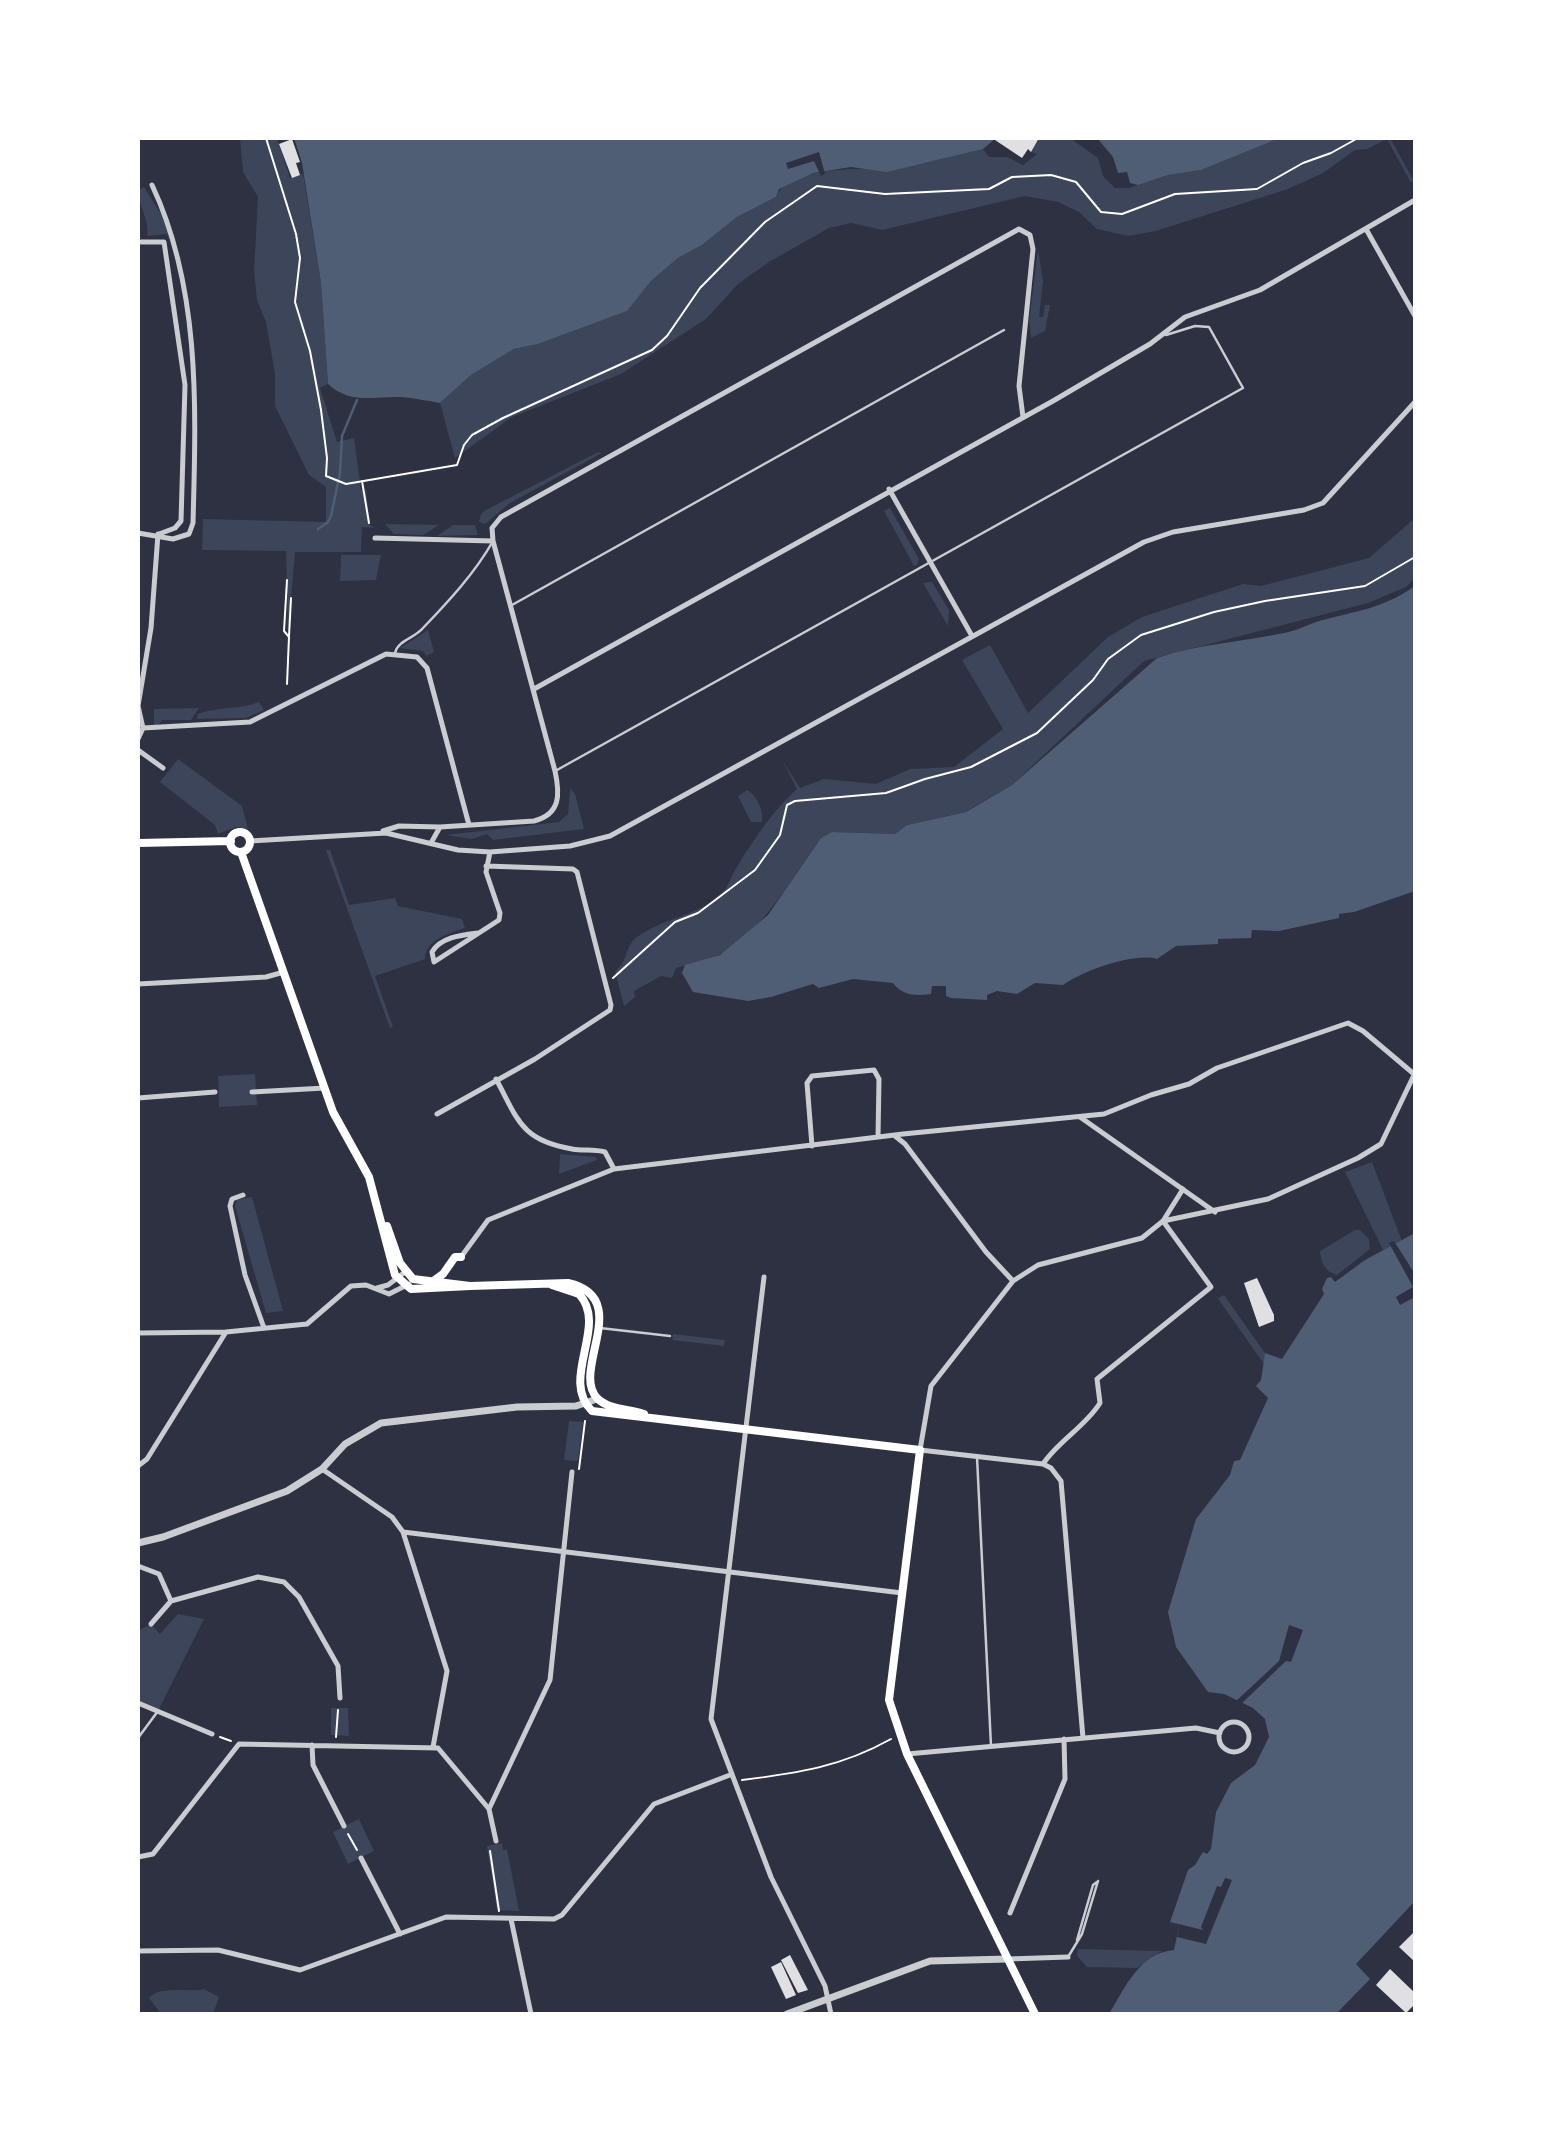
<!DOCTYPE html>
<html>
<head>
<meta charset="utf-8">
<style>
  body { margin:0 }
  #map { position:relative; width:1553px; height:2152px; overflow:hidden; background:#2d3142; font-family:"Noto Serif",serif }
  canvas { display:block }
  .frame { position:absolute; inset:0; border:140px solid #fff; pointer-events:none }
</style>
</head>
<body>
<div id="map">
<canvas width="1553" height="2152"></canvas>
<div class="frame"></div>
</div>
<script>
const ctx = document.querySelector('canvas').getContext('2d');
ctx.lineJoin = 'round';
function fillPath(path, color) { ctx.fillStyle = color; ctx.fill(path, 'evenodd'); }
function strokePath(path, color, width, dash) { ctx.strokeStyle = color; ctx.lineWidth = width; ctx.lineCap = dash ? 'butt' : 'round'; ctx.setLineDash(dash || []); ctx.stroke(path); }
fillPath(new Path2D(`
  M240 138H277L290 178 303 174 321 283 328 384 320 388 337 442 354 438 361 490 366 489 370 525 388 535 376 528 362 527 361 552H295L288 633 286 551 202 550 203 519 326 522V487L309 475 275 406V374L266 322 257 300 254 271 258 197 243 172Z
  M1039 138H1070L1098 158 1103 176 1115 188H1129L1168 175 1201 170 1280 138H1390L1414 181 1411 183 1387 139 1367 149 1355 150 1323 173 1288 189 1156 231 1128 236 1097 229 1079 212 1058 202 1025 196 882 230 851 223 829 228 769 262 738 284 706 319 621 374 512 417 455 458 440 403 471 375 514 349 538 344 626 311 651 281 678 258 702 245 737 217 776 197C790 163 867 171 898 167 926 164 955 155 983 149L989 157H1007L1023 165 1037 154 1031 152Z
  M144 187 169 227 173 251 167 234 147 236C150 220 138 206 138 190Z
  M1038 249 1043 281 1039 317H1043L1045 305H1050L1045 331 1031 338 1029 322Z
  M598 452 602 453 510 503 485 524 479 522 481 514 486 510Z
  M890 508 919 559 917 565 914 566 884 511Z
  M1415 518V578L1406 587 1368 603 1144 661 1012 785 965 812 907 825 895 834 832 832 821 838C795 873 759 938 718 955 705 961 690 964 676 968L672 978 661 976 634 991 635 997 624 1006 615 971C628 963 625 945 637 937 662 919 694 916 719 897 727 890 732 874 738 865 755 838 773 810 797 789L782 760 800 788 824 779 876 784 910 769 954 767 1003 729 962 660 990 645 1028 713 1108 637 1142 617 1243 584 1261 586 1369 558Z
  M385 524 439 525 423 535 394 534Z
  M453 525H475L478 535 437 536Z
  M341 555H381L376 580 340 581Z
  M932 582 949 610 948 626 923 583Z
  M428 630 434 652 426 656 423 651 400 648Z
  M259 702 264 710 246 718 197 719 198 714C218 706 239 710 259 702Z
  M199 708 191 720H162L158 725H154V709Z
  M178 759 242 806 248 829 236 827 218 834 215 825 160 782Z
  M570 788 575 794 584 829 493 840 487 834 472 839 446 835 559 822 568 814Z
  M747 790C757 796 764 810 762 822H751L738 796Z
  M326 850H330L349 905 395 898 398 906 462 919 465 928C450 933 425 940 425 959L375 976 393 1027 390 1028Z
  M255 1074 257 1105 219 1107 218 1076Z
  M560 1154 596 1157 597 1160 559 1174Z
  M1372 1162 1402 1241 1383 1250 1345 1172Z
  M252 1197 283 1311 266 1313 235 1206 237 1200Z
  M1355 1230H1360L1369 1239 1370 1249 1337 1275C1325 1272 1321 1263 1320 1251Z
  M1214 1293 1218 1298 1224 1295 1265 1353 1264 1364Z
  M673 1334 725 1340 724 1346 672 1340Z
  M569 1421 583 1422 578 1461 564 1460Z
  M178 1614 204 1619 158 1711 138 1703V1631L151 1624 160 1634Z
  M331 1708H348L349 1736 331 1735Z
  M359 1819 374 1851 348 1864 333 1832Z
  M502 1843 503 1850 507 1849 519 1911 497 1910 487 1846Z
  M1078 1949 1162 1951 1137 1968 1087 1967 1077 1956Z
  M204 1989 219 1997 213 2014H161L149 1998C160 1985 189 1993 204 1989Z`), '#3c4559');
fillPath(new Path2D(`
  M294 138H996L983 149 887 172 851 167 813 173 779 189 776 197 737 217 702 245 678 258 651 281 627 311 538 344 514 349 471 375 440 403C428 401 414 398 401 397 373 396 351 405 328 384L321 283 302 163Z
  M1097 138H1280L1201 170 1168 175 1138 185 1130 183 1127 172 1118 173 1113 157Z
  M1415 586V891L1354 912 1339 914V918L1279 931 1252 930 1251 938 1218 939V944L1176 946 1157 959C1135 952 1082 971 1063 985L1035 983 1017 994 997 991 987 995V1000L951 998 946 996V986H932L931 994C916 996 903 996 893 983L853 979 819 988 813 984 771 997 748 1001 693 992 682 973 685 965 720 955 768 915 821 838 832 832 895 834 907 825 966 812 1012 785 1157 658C1198 644 1241 642 1284 633 1296 631 1307 625 1319 621 1356 611 1382 609 1415 586Z
  M1415 1233V1901L1356 1964 1370 1979 1336 2014H1109C1125 1988 1139 1953 1174 1950L1179 1926 1170 1922 1188 1870 1195 1865 1203 1852 1207 1854 1211 1849 1216 1812 1231 1783 1255 1765 1269 1737 1265 1719 1253 1708 1224 1694 1208 1692 1176 1647 1168 1612 1196 1519 1230 1475 1234 1461 1240 1460 1268 1398 1256 1386 1261 1380 1265 1353 1282 1359 1324 1294 1322 1289 1327 1278 1331 1277 1335 1282 1365 1260Z`), '#4f5d75');
fillPath(new Path2D(`
  M819 152 825 174 821 176 814 161 788 169 786 163Z
  M1394 1241 1415 1274V1297L1400 1305 1396 1297 1413 1287 1389 1243Z
  M1289 1625 1303 1630 1291 1662 1286 1661 1239 1706 1234 1703 1279 1661Z
  M1225 1878 1232 1880 1206 1944 1177 1937 1179 1926 1170 1922 1203 1930 1201 1927 1217 1886 1221 1887Z`), '#2d3142');
strokePath(new Path2D(`
  M318 529 328 522 331 516 340 473 342 436 357 400`), '#4f5d75', 2.5);
fillPath(new Path2D(`
  M992 138H1039L1031 152 1028 149 1022 158Z
  M292 139 300 162 296 163 300 175 292 178 279 144Z
  M1257 1278 1274 1315V1321L1259 1327 1244 1283Z
  M1415 1931V1962L1399 1947Z
  M790 1955 808 1990 798 1993 781 1960Z
  M781 1962 796 1995 786 1999 771 1967Z
  M1390 1969 1415 1993V2004L1406 2013 1376 1985Z`), '#e0e0e3');
strokePath(new Path2D(`
  M266 138 296 234 300 258 295 302 310 351 321 410 327 458 326 476 346 484 457 465 464 445 472 435 503 418 652 350 667 336 700 288 765 222 817 186 885 194 989 189 1012 177 1051 175 1076 182 1101 212 1122 214 1175 194 1257 189 1303 163 1331 153 1358 138
  M362 481 369 523
  M289 636 291 598
  M287 684 289 637 284 631 287 580
  M613 978 675 922 698 913 755 870 780 835 787 805 795 801 886 793 925 779 971 767 1037 733 1093 680 1108 659 1141 635 1214 612 1265 601 1365 586 1415 557
  M579 1469 585 1421
  M220 1737 231 1741
  M336 1737 338 1710
  M742 1780C798 1773 841 1767 891 1739
  M348 1834 357 1850
  M490 1851 499 1911`), '#fff', 2);
strokePath(new Path2D(`
  M512 605 1004 330
  M395 653C398 640 415 638 423 628 448 602 475 573 493 541
  M557 770 1243 388 1209 327 1195 326 1166 335
  M600 1328 670 1336
  M977 1457 991 1746
  M138 1738 158 1711
  M1077 1940 1093 1885 1097 1882
  M1068 1957 1082 1934 1098 1881`), '#caccd0', 2.5);
strokePath(new Path2D(`
  M1366 229 1415 316
  M138 242H164L185 385 181 521 175 528 159 534
  M889 489 972 636
  M138 533 173 539 189 534 193 523C196 410 201 289 152 185
  M375 538 493 541
  M534 689 1053 401 1150 344 1185 317 1260 290 1415 200
  M143 728 250 722 386 654 417 657 427 668 469 825
  M138 739 143 728 138 706 151 628 158 534
  M138 750 163 768
  M383 831 399 826 440 827 534 821C561 814 560 794 555 771L493 541 492 528 501 517 1019 229 1030 235 1033 249 1019 386 1023 417
  M250 841 386 833 458 850 490 852 570 846 610 836 1144 542 1173 532 1304 510 1323 503 1415 402
  M431 843 440 827
  M478 933C462 935 441 937 432 952L434 962 499 920 500 913 486 872 490 852
  M138 984 266 977 284 972
  M496 1079C518 1119 520 1140 572 1149 583 1151 594 1149 605 1152L614 1169
  M252 1092 325 1088
  M138 1098 215 1092
  M437 1114 535 1059 610 1010 611 1005 577 872 573 869 486 866
  M1080 1117 1215 1212
  M895 1136 905 1144 986 1252 1013 1281
  M812 1146 807 1083 812 1076 874 1070 879 1079 878 1137
  M243 1195 232 1199 230 1206 245 1275 264 1328
  M461 1257 488 1220 614 1169 903 1134 1104 1114 1151 1095 1189 1084 1217 1068 1348 1023 1363 1031 1414 1074
  M764 1277 711 1719 771 1877 825 1986 831 2014
  M377 1288 388 1285 405 1272
  M138 1333 226 1332
  M1043 1464C1058 1441 1085 1427 1100 1403L1097 1379 1211 1287 1163 1221 1183 1189
  M138 1466 147 1459 226 1332 307 1324 351 1286 366 1285 389 1294 409 1284
  M322 1469 392 1517 403 1532 447 1671 433 1747
  M403 1532 902 1593
  M138 1566 159 1574 171 1601 151 1624
  M171 1601 258 1577 284 1582 299 1597 338 1666 340 1698
  M138 1703 212 1734
  M1219 1737a15 15 0 1 1 30 0a15 15 0 1 1-30 0Z
  M1083 1738 1061 1481 1051 1468 1043 1464 920 1450 931 1386 1013 1281 1038 1265 1142 1238 1163 1221 1268 1199 1358 1158 1381 1144 1415 1073
  M312 1745 313 1765 344 1826
  M907 1754 1196 1728 1220 1733
  M489 1809 550 1680 572 1472
  M138 1857 153 1854 239 1744 438 1748 489 1809 496 1841
  M361 1858 400 1934
  M1010 1913 1065 1779 1064 1739
  M511 1919 531 2014
  M138 1951 218 1950 300 1970 446 1917 554 1919 562 1915 654 1804 730 1775
  M1008 1959 1068 1957`), '#caccd0', 5);
strokePath(new Path2D(`
  M138 1543 163 1537 287 1491 322 1469 345 1444 381 1423 517 1407 576 1406 597 1399
  M787 2014 930 1961 1008 1959`), '#caccd0', 7);
strokePath(new Path2D(`
  M230 842a10 10 0 1 1 20 0a10 10 0 1 1-20 0Z
  M138 843 231 841
  M241 852 333 1112 369 1177 395 1275 411 1289 470 1286
  M387 1226 400 1263 413 1279 470 1286 568 1283C635 1298 569 1372 598 1399 610 1410 629 1409 644 1414
  M432 1282 443 1274 455 1257H461
  M552 1285 579 1294C609 1326 559 1379 592 1411L920 1450 889 1700 907 1754 1035 2014`), '#fff', 8);
</script>
</body>
</html>
